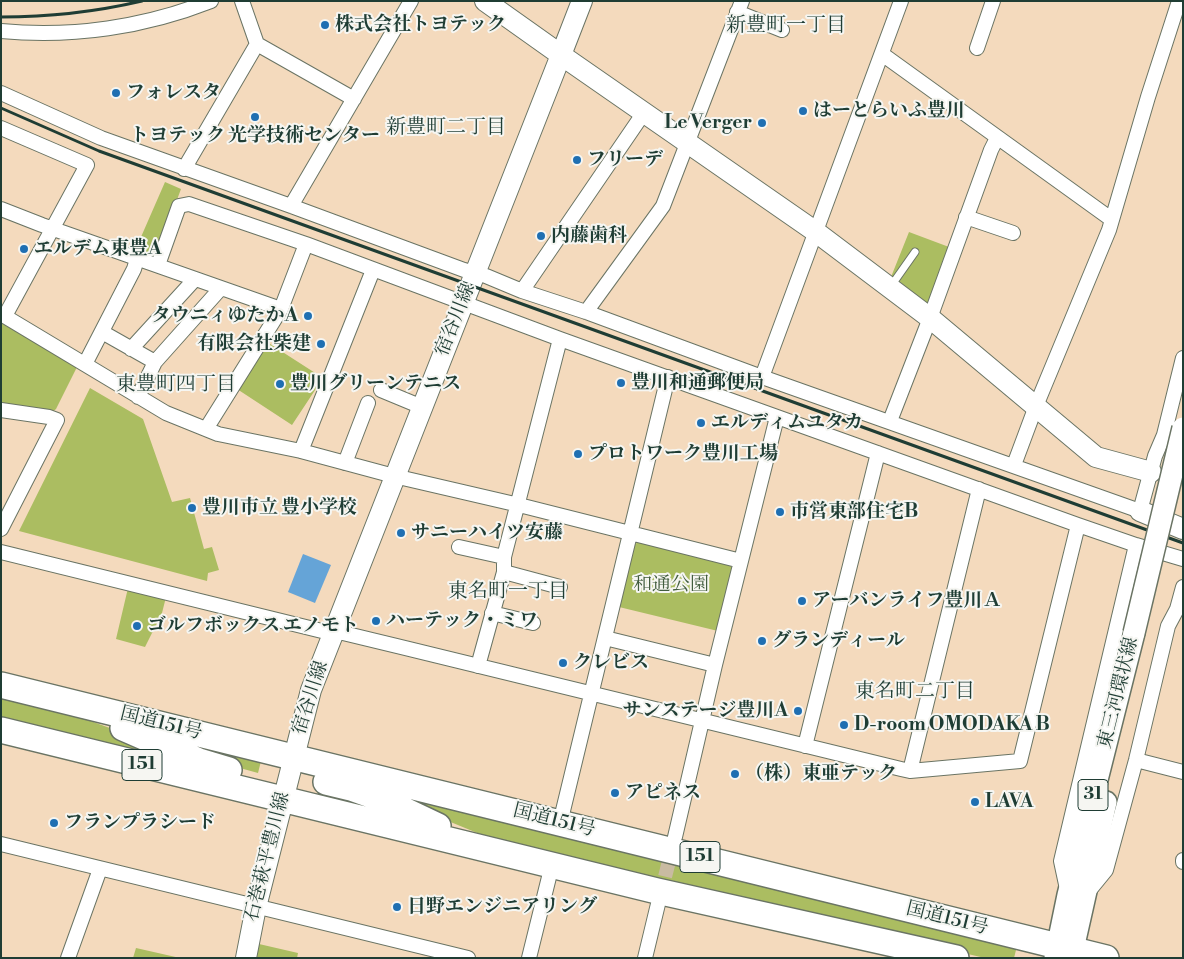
<!DOCTYPE html>
<html>
<head>
<meta charset="utf-8">
<style>
  body { margin:0 }
  #map { position:relative; width:1184px; height:959px; overflow:hidden; background:#f4dabd; font-family:"Libre Bodoni",serif }
  canvas { display:block }
  .frame { position:absolute; inset:0; border:2px solid #1f3d34; pointer-events:none }
</style>
</head>
<body>
<div id="map">
<canvas width="1184" height="959"></canvas>
<div class="frame"></div>
</div>
<script>
const ctx = document.querySelector('canvas').getContext('2d');
ctx.lineJoin = 'round';
function fillPath(path, color) { ctx.fillStyle = color; ctx.fill(path, 'evenodd'); }
function strokePath(path, color, width, dash) { ctx.strokeStyle = color; ctx.lineWidth = width; ctx.lineCap = dash ? 'butt' : 'round'; ctx.setLineDash(dash || []); ctx.stroke(path); }
function drawText(font, color, halo, rows, align = 'center') {
  ctx.font = font + ' "Libre Bodoni","Noto Serif JP",serif'; ctx.lineWidth = 4; ctx.setLineDash([]); ctx.textBaseline = 'middle'; ctx.strokeStyle = halo; ctx.fillStyle = color; for (const [text, x, y, turn = 0] of rows) {
    ctx.save(); ctx.translate(x, y); ctx.rotate((+turn || 0) * Math.PI / 180); ctx.textAlign = isNaN(turn) ? turn : align; if (halo) ctx.strokeText(text, 0, 0); ctx.fillText(text, 0, 0); ctx.restore();
  }
}
fillPath(new Path2D(`
  M165 182 181 189 156 256 151 259 134 253Z
  M909 232 949 247 928 302 919 304 889 282Z
  M1 323 77 367 56 409 51 413 1 406Z
  M267 342 323 378 292 425 237 389Z
  M90 388 143 419 172 502 190 498 204 549 212 547 219 570 208 573 207 581 19 531Z
  M638 542 730 565 733 569 718 631 619 607 634 545Z
  M128 588 166 597 162 613 145 647 116 639Z
  M1 694 55 708 129 735 203 768 1 719Z
  M152 734 262 757 258 773 200 757Z
  M368 788 1017 946 1014 958H985L648 880 487 837Z
  M259 944 298 953 297 958H257Z
  M136 948 180 958H133Z`), '#abbd61');
fillPath(new Path2D(`
  M303 554 331 565 315 603 288 592Z`), '#65a4d7');
strokePath(new Path2D(`
  M660 897 673 845`), '#c9bba2', 14, [14, 7]);
const lane = new Path2D(`
  M891 286 915 252`);
const street = new Path2D(`
  M242 1 257 44 354 99
  M737 12 782 30
  M1 31C72 38 145 27 211 1
  M977 48 993 1
  M882 54 1111 219
  M1 93 101 138 291 206 464 270 486 276 522 291 586 312 762 377 1140 511 1155 456 1164 435 1183 358
  M1 128 87 165 5 316
  M184 169 257 44
  M291 206 411 1
  M1 209 42 225 281 309
  M966 217 1013 233
  M158 265 179 206 189 204 306 244 560 339 1078 525 1136 545 1183 559
  M522 291 643 114
  M586 312 663 206 742 1
  M1 314 166 413 218 434 301 451 394 476 519 505 741 561
  M102 332 155 362
  M131 349 195 279
  M85 364 134 269 137 259
  M762 377 901 1
  M381 390 422 407
  M138 397 155 362 221 288
  M1 410 49 417 57 420 1 529
  M890 421 930 318 991 150 997 138
  M206 429 281 309 306 244
  M301 451 373 270
  M345 463 368 403
  M1014 465 1036 406 1109 230 1148 97 1179 1
  M459 547 504 557
  M1 552 322 631 343 633 401 647 901 769 910 771 1020 761 1078 525
  M504 572 560 587
  M492 613 533 623
  M605 638 715 665
  M478 666 504 572V557L560 339
  M805 746 878 453
  M1136 760 1183 772
  M910 771 979 489
  M560 823 668 377
  M675 837 715 665 777 417
  M1 844 468 958
  M1183 860V862
  M1067 889 1061 861 1136 545
  M1088 892 1106 870 1136 760 1168 626 1177 609 1183 587
  M68 958 100 869
  M529 958 552 865
  M645 958 658 904`);
const secondary = new Path2D(`
  M582 1 561 55 816 232 930 318 1096 457 1151 472
  M1140 511 1183 529
  M246 958 256 907 311 690 561 55 485 1`);
const primary = new Path2D(`
  M1055 958 1068 895 1134 633
  M1071 958 1106 802`);
const highway = new Path2D(`
  M1 685 1106 958
  M123 728 199 761 229 770
  M1 730 657 891 956 958
  M326 782 351 788 379 798 438 826`);
strokePath(lane, '#6a7464', 9);
strokePath(street, '#6a7464', 16);
strokePath(secondary, '#6a7464', 22);
strokePath(primary, '#6a7464', 24);
strokePath(highway, '#6a7464', 28);
strokePath(lane, '#fff', 7);
strokePath(street, '#fff', 14);
strokePath(secondary, '#fff', 20);
strokePath(primary, '#fff', 21);
strokePath(highway, '#fff', 25);
strokePath(new Path2D(`
  M1 17C49 17 95 12 142 1
  M1 108 99 151 1183 543`), '#1f3d34', 3);
const primaryBridge = new Path2D(`
  M1134 633 1183 428`);
strokePath(primaryBridge, '#6a7464', 24, []);
strokePath(primaryBridge, '#fff', 21);
for (const [x, y, r, color] of [
  [325,25,5,"#1f6fb2"],
  [116,93,5,"#1f6fb2"],
  [803,111,5,"#1f6fb2"],
  [255,117,5,"#1f6fb2"],
  [762,123,5,"#1f6fb2"],
  [577,160,5,"#1f6fb2"],
  [541,236,5,"#1f6fb2"],
  [24,249,5,"#1f6fb2"],
  [308,316,5,"#1f6fb2"],
  [321,344,5,"#1f6fb2"],
  [621,383,5,"#1f6fb2"],
  [280,384,5,"#1f6fb2"],
  [701,423,5,"#1f6fb2"],
  [578,454,5,"#1f6fb2"],
  [192,508,5,"#1f6fb2"],
  [780,512,5,"#1f6fb2"],
  [401,533,5,"#1f6fb2"],
  [802,601,5,"#1f6fb2"],
  [376,621,5,"#1f6fb2"],
  [137,626,5,"#1f6fb2"],
  [762,641,5,"#1f6fb2"],
  [563,663,5,"#1f6fb2"],
  [798,711,5,"#1f6fb2"],
  [844,725,5,"#1f6fb2"],
  [735,774,5,"#1f6fb2"],
  [615,793,5,"#1f6fb2"],
  [975,802,5,"#1f6fb2"],
  [54,823,5,"#1f6fb2"],
  [397,907,5,"#1f6fb2"]
]) { const dot = new Path2D(); dot.arc(x, y, r, 0, 2 * Math.PI); ctx.fillStyle = color; ctx.fill(dot); strokePath(dot, '#f6f6f2', 2); }
for (const [x, y, w] of [
  [142,765,40],
  [1093,795,30],
  [700,857,40]
]) { const box = new Path2D(); box.roundRect(x - w / 2, y - 15.5, w, 31, 4); ctx.fillStyle = '#f6f6f2'; ctx.fill(box); strokePath(box, '#1f3d34', 1); }
drawText('bold 18px', '#1f3d34', null, [
  ["151",142,765],
  ["31",1093,795],
  ["151",700,857]
]);
drawText('bold 19px', '#1f3d34', '#f6f6f2', [
  ["株式会社トヨテック",335,25],
  ["フォレスタ",126,93],
  ["はーとらいふ豊川",813,111],
  ["Le Verger",752,123,"right"],
  ["トヨテック 光学技術センター",255,136,"center"],
  ["フリーデ",587,160],
  ["内藤歯科",551,236],
  ["エルデム東豊A",34,249],
  ["タウニィゆたかA",298,316,"right"],
  ["有限会社柴建",311,344,"right"],
  ["豊川和通郵便局",631,383],
  ["豊川グリーンテニス",290,384],
  ["エルディムユタカ",711,423],
  ["プロトワーク豊川工場",588,454],
  ["豊川市立 豊小学校",202,508],
  ["市営東部住宅B",790,512],
  ["サニーハイツ安藤",411,533],
  ["アーバンライフ豊川Ａ",812,601],
  ["ハーテック・ミワ",386,621],
  ["ゴルフボックス エノモト",147,626],
  ["グランディール",772,641],
  ["クレビス",573,663],
  ["サンステージ豊川A",788,711,"right"],
  ["D-room OMODAKA B",854,725],
  ["（株）東亜テック",745,774],
  ["アピネス",625,793],
  ["LAVA",985,802],
  ["フランプラシード",64,823],
  ["日野エンジニアリング",407,907]
], 'left');
drawText('19px', '#1f3d34', '#f6f6f2', [
  ["宿谷川線",456,320,-68],
  ["東三河環状線",1119,693,-76],
  ["宿谷川線",311,698,-72],
  ["国道151号",161,724,14],
  ["国道151号",554,821,14],
  ["石巻萩平豊川線",268,857,-76],
  ["国道151号",947,919,14]
]);
drawText('19px', '#425d3f', '#f6f6f2', [
  ["和通公園",671,585]
]);
drawText('20px', '#1f3d34', '#f6f6f2', [
  ["新豊町一丁目",786,26],
  ["新豊町二丁目",446,128],
  ["東豊町四丁目",176,385],
  ["東名町一丁目",508,592],
  ["東名町二丁目",915,692]
]);
</script>
</body>
</html>
